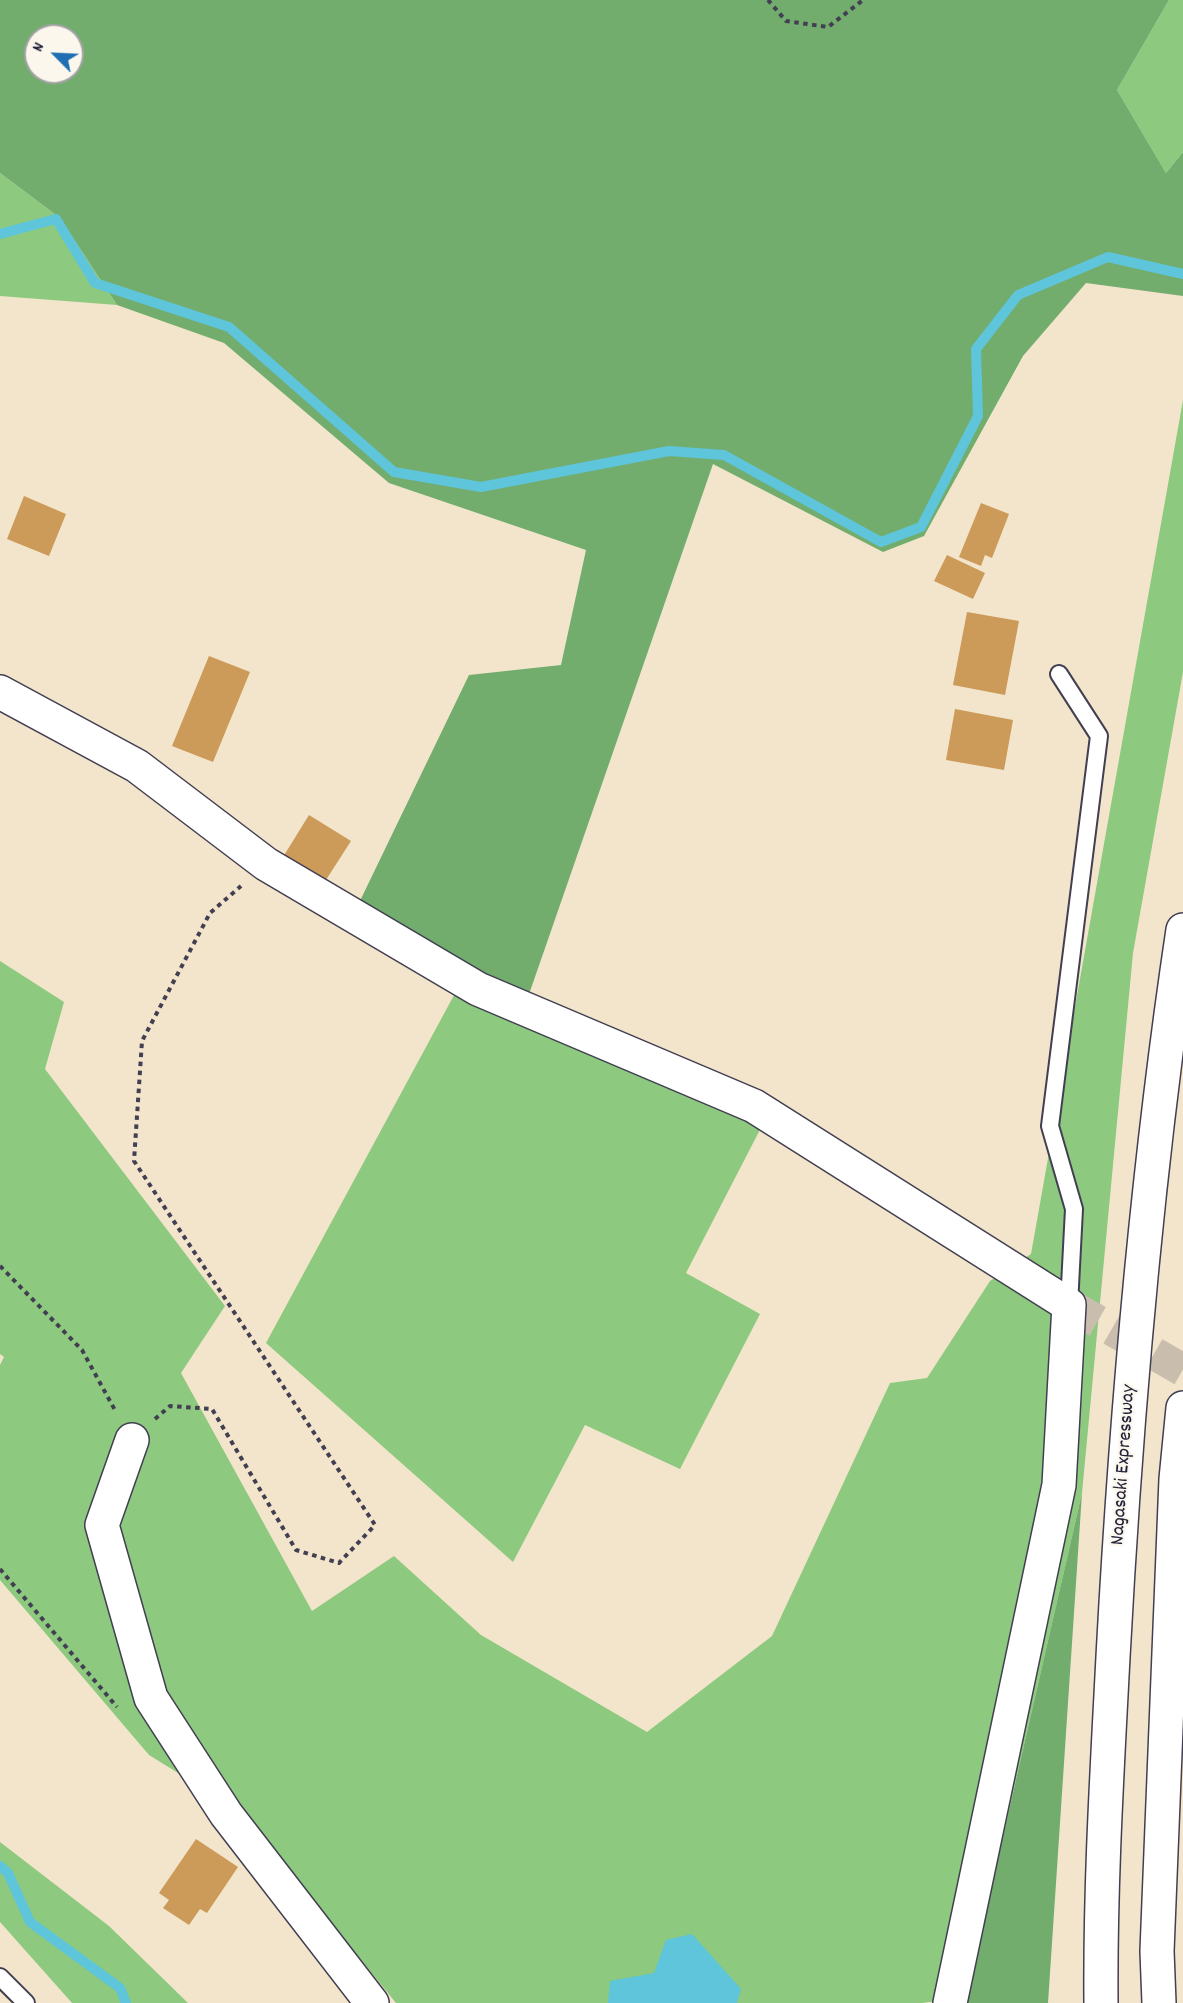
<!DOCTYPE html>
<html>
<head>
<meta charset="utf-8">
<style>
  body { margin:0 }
  #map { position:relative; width:1183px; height:2003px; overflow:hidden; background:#f3e5cb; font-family:Dekko,sans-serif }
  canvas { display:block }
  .north { position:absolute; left:24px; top:24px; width:60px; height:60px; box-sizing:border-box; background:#fbf7ec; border:2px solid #a4a2a5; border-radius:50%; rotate:294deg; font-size:16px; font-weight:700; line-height:24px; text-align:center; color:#22223b }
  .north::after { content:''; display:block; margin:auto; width:21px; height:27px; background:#1f6fb2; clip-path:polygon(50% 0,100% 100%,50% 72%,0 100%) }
</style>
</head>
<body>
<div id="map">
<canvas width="1183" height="2003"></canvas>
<div class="north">N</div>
</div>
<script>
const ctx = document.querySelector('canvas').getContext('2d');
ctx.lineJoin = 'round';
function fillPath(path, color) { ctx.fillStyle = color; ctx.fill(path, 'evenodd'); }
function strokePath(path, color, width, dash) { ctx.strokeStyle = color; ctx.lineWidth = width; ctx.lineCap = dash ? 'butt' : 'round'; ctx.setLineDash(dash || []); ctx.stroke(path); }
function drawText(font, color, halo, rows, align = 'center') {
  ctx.font = font + ' Dekko,sans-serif'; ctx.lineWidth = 4.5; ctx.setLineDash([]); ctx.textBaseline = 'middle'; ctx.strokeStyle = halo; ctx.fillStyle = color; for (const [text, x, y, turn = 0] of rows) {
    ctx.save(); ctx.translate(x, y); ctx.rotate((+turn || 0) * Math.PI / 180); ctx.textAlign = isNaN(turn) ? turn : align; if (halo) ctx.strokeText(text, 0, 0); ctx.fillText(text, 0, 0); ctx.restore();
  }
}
fillPath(new Path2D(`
  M1169 0H1183V152L1166 173 1117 90Z
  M0 173 60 218 117 305 0 296Z
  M1183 400V672L1133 953 1082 1493 966 1997 922 2003H396L241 1812 149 1755 0 1580V1365L4 1357 0 1354V961L64 1002 45 1069 225 1306 181 1373 312 1611 394 1556 481 1635 647 1732 772 1636 890 1383 927 1378 990 1281 1031 1254Z
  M466 973 765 1120 686 1273 760 1314 680 1469 585 1425 513 1562 266 1343Z
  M0 1842 109 1926 188 2003H72L0 1922Z`), '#8dc97f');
fillPath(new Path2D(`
  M0 0H1169L1117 90 1166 173 1183 152V296L1086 283 1023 356 924 536 883 552 713 464 527 1000 358 905 469 675 561 665 586 550 389 483 224 343 117 305 60 218 0 173ZM36 36H72V72H36Z
  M1082 1493 1048 2003H967L966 1997Z`), '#72ad6e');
fillPath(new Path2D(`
  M692 1934 741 1989 737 2003H608L610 1981 654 1973 666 1940Z`), '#5ec5db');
strokePath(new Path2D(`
  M0 234 56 219 95 283 229 327 394 472 481 487 669 451 724 455 881 542 921 527 978 416 976 349 1018 295 1108 257 1183 274
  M0 1866 8 1873 30 1922 120 1988 126 2003`), '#5ec5db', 10);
fillPath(new Path2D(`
  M24 496 66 514 49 556 7 539Z
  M981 503 1009 514 992 558 985 555 981 566 959 557Z
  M947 555 985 573 973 599 934 581Z
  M967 612 1019 621 1005 695 953 685Z
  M209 656 250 672 213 762 172 746Z
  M955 709 1013 720 1004 770 946 760Z
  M309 815 351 841 324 883 283 857Z
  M196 1839 238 1867 207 1913 200 1909 189 1925 163 1908 169 1900 159 1893Z`), '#cc9a59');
strokePath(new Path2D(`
  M1069 1305 1183 1370`), '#c9beae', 33, [33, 16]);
const lane = new Path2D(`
  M1059 674 1099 736 1050 1126 1074 1209 1069 1305
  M0 1977 26 2003`);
const street = new Path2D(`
  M0 692 137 766 266 864 478 989 754 1106 1069 1305 1059 1485 950 2003
  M132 1440 102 1525 151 1698 226 1814 372 2003`);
const highway = new Path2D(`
  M1101 2003C1100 1887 1107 1772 1113 1657 1126 1414 1147 1171 1183 930
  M1159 2003 1157 1951 1176 1479 1183 1408`);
strokePath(lane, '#413f51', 20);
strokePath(street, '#413f51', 36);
strokePath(highway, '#413f51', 36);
strokePath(new Path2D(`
  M768 0 786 21 828 27 863 0
  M0 1266 82 1350 116 1412
  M155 1419 170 1406 212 1409 296 1550 339 1563 375 1525 134 1161 142 1041 210 913 241 886
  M0 1569 117 1707`), '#413f51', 4, [4.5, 4.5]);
strokePath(lane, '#fff', 16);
strokePath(street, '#fff', 33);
strokePath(highway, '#fff', 33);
drawText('20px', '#22223b', '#fbf7ec', [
  ["Nagasaki Expressway",1125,1465,-86]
]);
</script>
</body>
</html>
